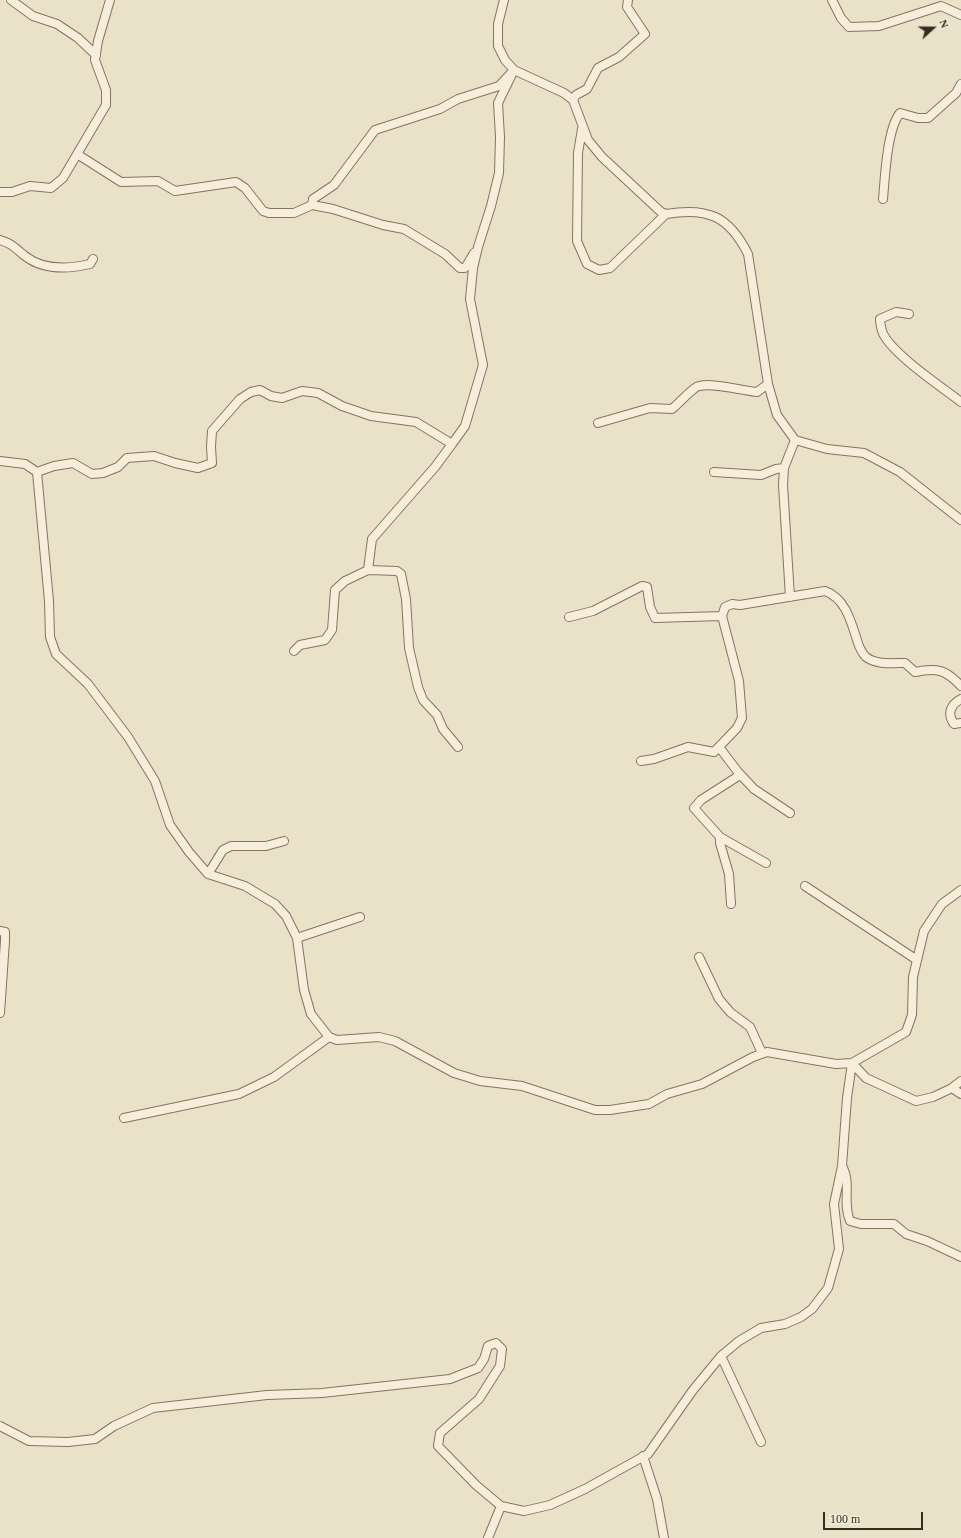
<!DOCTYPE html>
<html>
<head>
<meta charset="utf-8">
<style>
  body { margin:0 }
  #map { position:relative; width:961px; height:1538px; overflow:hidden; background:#eae1c9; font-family:"Times New Roman",serif }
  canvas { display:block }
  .north { position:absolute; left:913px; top:8px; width:40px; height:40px; -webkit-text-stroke:3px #f2ebd7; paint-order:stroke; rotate:69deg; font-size:11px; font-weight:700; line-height:16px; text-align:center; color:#372c21 }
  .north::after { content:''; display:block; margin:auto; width:14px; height:18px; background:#372c21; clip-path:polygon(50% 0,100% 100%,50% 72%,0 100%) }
  .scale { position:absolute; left:823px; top:1512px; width:100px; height:18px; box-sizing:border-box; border:2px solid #372c21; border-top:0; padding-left:5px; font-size:12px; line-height:14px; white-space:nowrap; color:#372c21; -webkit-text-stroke:3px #f2ebd7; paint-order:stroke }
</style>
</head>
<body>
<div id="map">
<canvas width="961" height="1538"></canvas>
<div class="north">N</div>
<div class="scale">100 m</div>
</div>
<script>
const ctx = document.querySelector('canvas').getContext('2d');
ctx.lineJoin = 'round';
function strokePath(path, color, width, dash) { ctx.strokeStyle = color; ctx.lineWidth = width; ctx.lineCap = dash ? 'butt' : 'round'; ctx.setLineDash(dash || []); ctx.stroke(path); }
const minor = new Path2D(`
  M11 0 33 16 57 24 78 38 96 55
  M504 0 498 24V46L505 60 514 70 564 93 573 100 588 140 602 157 661 212 666 214C708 207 729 216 748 254L768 384 777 415 795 440 827 449 864 453 900 472 961 520
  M832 0 841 18 849 27 879 26 941 6 961 15
  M573 100 576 95 587 89 598 68 619 57 645 34 627 7 628 0
  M582 129 578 153 577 241 587 264 599 270 610 268 666 214
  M77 154 121 182 158 181 175 191 236 182 245 188 263 211 269 213H294L312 205 333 209 383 225 404 229 445 254 460 268H465L474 253
  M0 192H12L30 186 51 188 63 178 106 105V90L95 60 98 41 110 0
  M883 199C885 177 887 129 900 113L918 118H928L956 93 961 84
  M0 240C13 244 15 248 25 256 43 270 69 269 90 264L93 259
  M909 314 896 312 880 319C880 323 881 327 882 331 889 352 942 387 961 402
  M598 423 650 408 672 409C680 402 687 394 695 388 705 380 743 391 757 392L768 384
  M452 444 435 467 372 539 368 570 397 571 401 574 406 599 409 648 418 687 423 700 437 715 443 729 458 747
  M0 461 25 464 37 472 49 601 50 637 56 654 88 684 128 737 155 781 170 825 189 852 208 874 245 886 275 904 286 916 297 938 304 990 311 1014 329 1037 337 1040 379 1037 395 1041 454 1073 480 1081 522 1086 595 1110H610L649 1104 667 1094 702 1084 753 1057 767 1052 836 1064 852 1063 906 1032 912 1015 913 977 924 931 942 904 961 890
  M37 472 54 466 73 463 92 474 103 473 118 467 127 458 154 456 175 463 198 468 212 463 211 447 212 431 240 399 251 392 260 390 271 396 282 398 302 391 318 393 342 406 371 416 416 422 452 444 465 426 483 365 470 299 473 268 478 247 491 206 499 173 500 137 498 103 514 70 499 86 458 99 440 109 375 130 334 185 313 199 312 205
  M714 472 761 475 776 469 784 468
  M790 597 783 485 784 468 795 440
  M569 617 593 611 642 586 647 587 650 607 655 618 722 616
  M294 651 300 645 325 640 332 630 335 590 345 581 368 570
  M961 699C950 705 947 714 954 724L961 723
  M719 747 738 772 754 789 790 813
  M641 761 654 759 688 747 714 752 737 728 742 718 739 681 722 616 725 607 732 604 740 605 825 591C845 598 851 621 857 640 859 647 861 652 866 657 876 665 893 663 905 663L915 672C937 667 946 670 961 686
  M740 775 701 800 694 808 720 837 766 863
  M720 837V843L729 874 731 904
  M208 874 223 850 231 846H266L284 841
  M805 886 917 960
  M0 931 5 932V941L0 1013
  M297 938 360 917
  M699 957 719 999 730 1012 750 1027 762 1053
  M852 1063 866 1078 916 1101 933 1097 952 1088 961 1081
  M952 1088 961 1094
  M124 1118 239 1094 274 1077 329 1037
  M842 1166C852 1183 842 1203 850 1221L861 1224H894L906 1234 927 1241 961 1257
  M721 1356 761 1442
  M0 1426 29 1441 68 1442 95 1439 114 1426 153 1408 267 1395 322 1393 450 1379 478 1368 484 1359 488 1346 496 1343 502 1349 500 1366 479 1399 440 1433 438 1446 476 1485 501 1506 524 1511 550 1505 585 1489 648 1454 693 1390 721 1356 739 1341 761 1328 785 1324 801 1317 812 1309 828 1288 839 1249 834 1204 842 1166 847 1098 852 1063
  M643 1456 657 1499 664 1538
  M488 1538 501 1506`);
strokePath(minor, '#85745f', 10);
strokePath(minor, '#f6eedb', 8);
</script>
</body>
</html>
